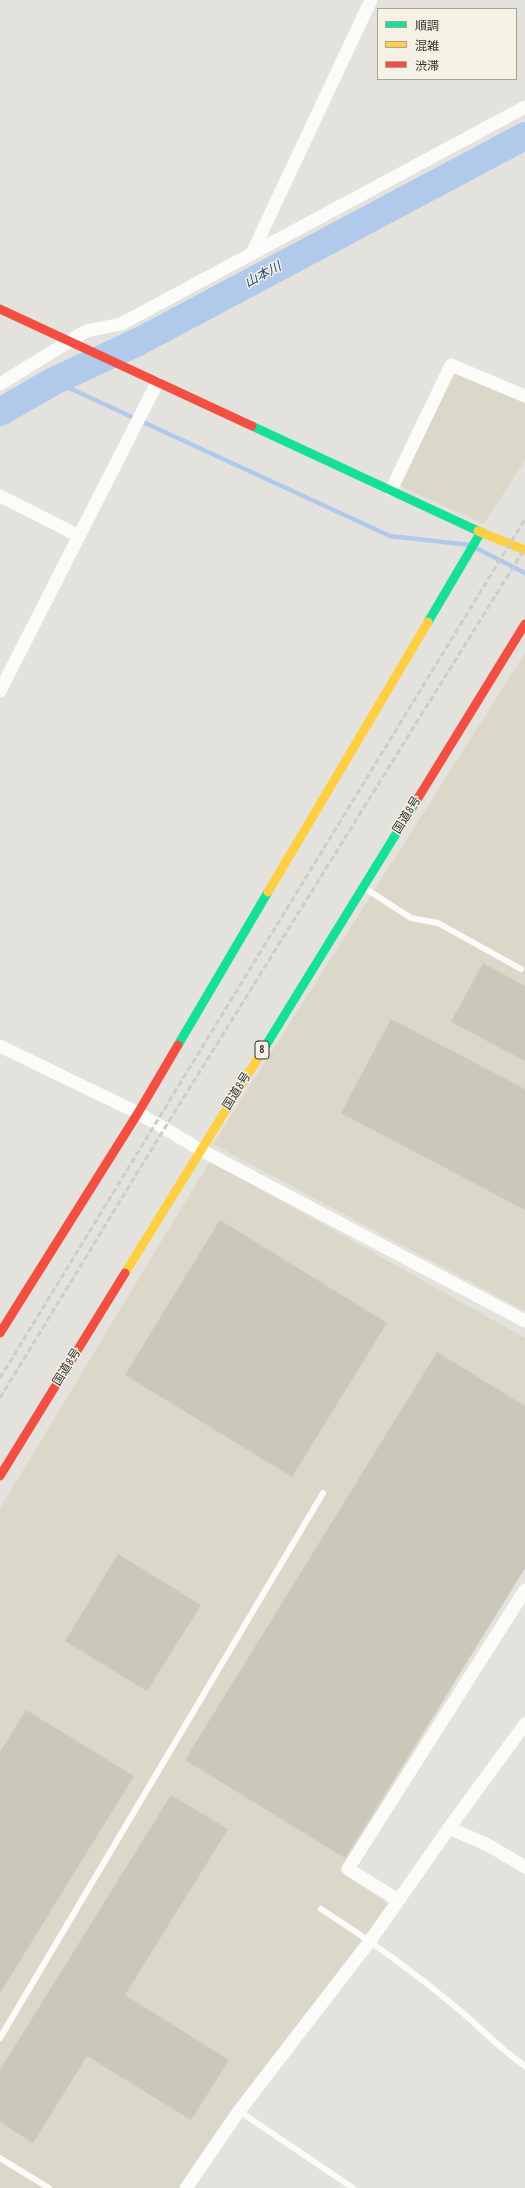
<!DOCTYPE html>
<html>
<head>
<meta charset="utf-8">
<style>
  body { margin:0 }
  #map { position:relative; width:525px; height:2188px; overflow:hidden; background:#e4e2dc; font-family:"PT Sans Narrow","Noto Sans JP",sans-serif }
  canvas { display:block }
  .legend { position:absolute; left:377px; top:8px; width:140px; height:72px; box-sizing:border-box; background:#f5f2e5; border:1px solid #a7a59b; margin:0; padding:5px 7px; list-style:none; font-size:12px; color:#33322d }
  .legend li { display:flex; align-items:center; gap:8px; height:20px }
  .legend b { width:20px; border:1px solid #a7a59b }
</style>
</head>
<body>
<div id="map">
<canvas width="525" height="2188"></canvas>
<ul class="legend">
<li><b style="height:5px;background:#16e098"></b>順調</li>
<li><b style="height:5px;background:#ffcf43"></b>混雑</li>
<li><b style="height:5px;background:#f24e42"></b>渋滞</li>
</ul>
</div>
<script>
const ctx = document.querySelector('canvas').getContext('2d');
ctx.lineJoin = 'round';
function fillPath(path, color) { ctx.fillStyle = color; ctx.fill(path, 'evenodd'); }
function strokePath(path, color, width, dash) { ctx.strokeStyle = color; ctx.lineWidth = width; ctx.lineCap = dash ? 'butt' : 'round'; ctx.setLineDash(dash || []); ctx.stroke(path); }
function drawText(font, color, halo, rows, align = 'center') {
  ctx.font = font + ' "PT Sans Narrow","Noto Sans JP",sans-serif'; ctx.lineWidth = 3; ctx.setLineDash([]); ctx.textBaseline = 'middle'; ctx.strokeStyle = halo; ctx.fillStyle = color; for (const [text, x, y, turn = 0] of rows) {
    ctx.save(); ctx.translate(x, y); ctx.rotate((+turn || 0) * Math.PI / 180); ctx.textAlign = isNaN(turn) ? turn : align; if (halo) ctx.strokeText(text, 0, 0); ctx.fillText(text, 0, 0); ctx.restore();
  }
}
fillPath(new Path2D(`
  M455 372 525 403V460L484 524 400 486Z
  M525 653V1311L213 1144Z
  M210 1161 525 1338V1568L340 1871 389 1905 183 2188H0V1508Z`), '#dbd8ca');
strokePath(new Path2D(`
  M54 381 390 536 470 545
  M476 548 525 573`), '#b1c9eb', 4.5);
strokePath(new Path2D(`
  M0 412 54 381 140 341 525 136`), '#b1c9eb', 28);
fillPath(new Path2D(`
  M483 963 525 986V1061L451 1022Z
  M391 1019 525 1089V1210L341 1113Z
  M220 1220 387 1323 292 1477 125 1375Z
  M437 1352 525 1406V1568L345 1858 185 1760Z
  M118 1554 201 1605 147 1691 65 1641Z
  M26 1710 134 1776 0 1993V1752Z
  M171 1795 228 1829 125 1995 229 2060 191 2120 87 2056 33 2143 0 2122V2070Z`), '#cbc8b9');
strokePath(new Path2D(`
  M366 889 411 918 438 923 521 969
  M321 1909C368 1939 414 1972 457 2008 480 2027 500 2049 525 2066
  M0 2038 323 1493
  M239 2111 353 2188
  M0 2158 49 2188`), '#fbfbfa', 6);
strokePath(new Path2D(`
  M253 251 371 0
  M0 384 86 331 121 324 525 107
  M391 490 451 365 525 396
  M0 496 79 536
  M0 691 157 383
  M0 1046 138 1113 201 1150 525 1321
  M449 1828 488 1845 525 1867
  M398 1900 348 1869 525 1590
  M186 2188 239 2111 370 1941 449 1828 525 1724`), '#fbfbfa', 13);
strokePath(new Path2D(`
  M252 426 478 531
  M428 622 481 532
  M178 1045 268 892
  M263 1050 415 803`), '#16e098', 9);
strokePath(new Path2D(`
  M478 531 525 550
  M268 892 428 622
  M125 1273 263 1050`), '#ffcf43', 9);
strokePath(new Path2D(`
  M0 309 252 426
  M415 803 525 624
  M0 1333 138 1113 178 1045
  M0 1476 125 1273`), '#f24e42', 9);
strokePath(new Path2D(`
  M0 1378 525 519
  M0 1398 153 1147 525 548`), '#cdccca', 3, [6, 3]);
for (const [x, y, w] of [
  [262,1050,14]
]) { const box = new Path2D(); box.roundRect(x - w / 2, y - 9, w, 18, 3); ctx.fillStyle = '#f5f2e5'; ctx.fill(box); strokePath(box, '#33322d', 1); }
drawText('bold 11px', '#33322d', null, [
  ["8",262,1050]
]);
drawText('12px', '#33322d', '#f5f2e5', [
  ["国道8号",407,815,-58],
  ["国道8号",237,1091,-58],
  ["国道8号",67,1367,-58]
]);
drawText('italic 13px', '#204a88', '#f5f2e5', [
  ["山本川",263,275,-28]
]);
</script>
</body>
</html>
